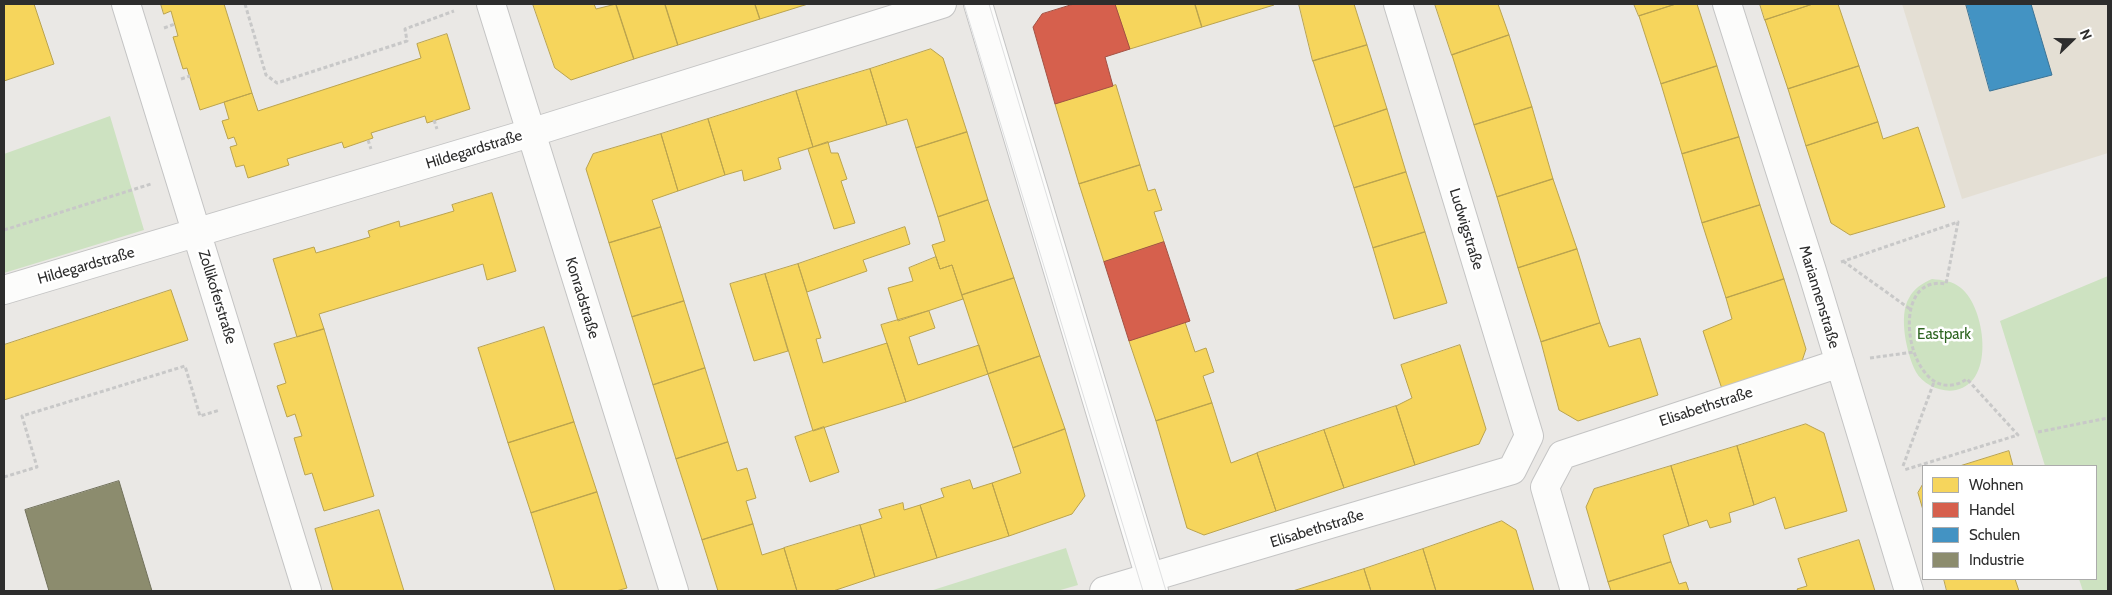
<!DOCTYPE html>
<html>
<head>
<meta charset="utf-8">
<style>
  body { margin:0 }
  #map { position:relative; width:2112px; height:595px; overflow:hidden; background:#eae8e5; font-family:Cabin,sans-serif }
  canvas { display:block }
  .frame { position:absolute; inset:0; border:5px solid #2d2d2d; pointer-events:none }
  .legend { position:absolute; left:1922px; top:465px; width:175px; height:115px; box-sizing:border-box; background:#fff; border:1px solid #ababab; margin:0; padding:6px 9px; list-style:none; font-size:15px; color:#2d2d2d }
  .legend li { display:flex; align-items:center; gap:10px; height:25px }
  .legend b { width:25px; border:1px solid #ababab }
  .north { position:absolute; left:2047px; top:15px; width:50px; height:50px; -webkit-text-stroke:4px #fff; paint-order:stroke; rotate:68deg; font-size:14px; font-weight:700; line-height:20px; text-align:center; color:#2d2d2d }
  .north::after { content:''; display:block; margin:auto; width:18px; height:22px; background:#2d2d2d; clip-path:polygon(50% 0,100% 100%,50% 72%,0 100%) }
</style>
</head>
<body>
<div id="map">
<canvas width="2112" height="595"></canvas>
<div class="frame"></div>
<ul class="legend">
<li><b style="height:14px;background:#f6d55c"></b>Wohnen</li>
<li><b style="height:14px;background:#d6604d"></b>Handel</li>
<li><b style="height:14px;background:#4393c3"></b>Schulen</li>
<li><b style="height:14px;background:#8c8c6e"></b>Industrie</li>
</ul>
<div class="north">N</div>
</div>
<script>
const ctx = document.querySelector('canvas').getContext('2d');
ctx.lineJoin = 'round';
function fillPath(path, color) { ctx.fillStyle = color; ctx.fill(path, 'evenodd'); }
function strokePath(path, color, width, dash) { ctx.strokeStyle = color; ctx.lineWidth = width; ctx.lineCap = dash ? 'butt' : 'round'; ctx.setLineDash(dash || []); ctx.stroke(path); }
function drawText(font, color, halo, rows, align = 'center') {
  ctx.font = font + ' Cabin,sans-serif'; ctx.lineWidth = 5; ctx.setLineDash([]); ctx.textBaseline = 'middle'; ctx.strokeStyle = halo; ctx.fillStyle = color; for (const [text, x, y, turn = 0] of rows) {
    ctx.save(); ctx.translate(x, y); ctx.rotate((+turn || 0) * Math.PI / 180); ctx.textAlign = isNaN(turn) ? turn : align; if (halo) ctx.strokeText(text, 0, 0); ctx.fillText(text, 0, 0); ctx.restore();
  }
}
fillPath(new Path2D(`
  M1902 4H2108V153L1962 199Z`), '#e4dfd4');
fillPath(new Path2D(`
  M110 116 144 230 4 273V154Z
  M2108 276V591H2083L2079 579H2096V466H2045L2000 321Z
  M1932 279C1942 280 1953 281 1961 288 1985 307 1996 382 1956 390 1942 393 1923 385 1916 372 1907 355 1898 316 1909 298 1914 288 1923 283 1932 279Z
  M1066 548 1078 585 1057 591H930Z`), '#cde2c1');
const homes = new Path2D(`
  M4 4H34L54 64 4 81Z
  M161 4H224L252 93 200 110 187 68 183 69 173 37 178 36 171 11 164 14Z
  M533 4H594L596 9 616 4 634 59 571 80 555 68Z
  M616 4H665L678 45 634 59Z
  M665 4H755L760 19 678 45Z
  M755 4H808L760 19Z
  M1115 4H1195L1202 27 1130 49Z
  M1195 4H1274V5L1202 27Z
  M1299 4H1354L1367 45 1313 61Z
  M1435 4H1498L1509 35 1452 55Z
  M1634 4H1676L1639 16Z
  M1676 4H1697L1717 66 1661 84 1639 16Z
  M1760 4H1813L1765 20Z
  M1813 4H1838L1859 66 1788 89 1765 20Z
  M447 34 470 109 427 123 425 116 371 133 373 138 344 148 342 142 287 159 289 165 248 178 244 165 236 167 230 147 237 145 234 137 228 139 222 121 229 119 224 102 252 93 258 111 421 58 417 44Z
  M1509 35 1532 107 1474 125 1452 55Z
  M1367 45 1387 109 1334 127 1313 61Z
  M931 49 943 58 967 132 916 148 907 119 887 125 870 69Z
  M1717 66 1739 137 1682 154 1661 84Z
  M1859 66 1878 122 1806 146 1788 89Z
  M870 69 887 125 813 147 796 91Z
  M1116 85 1140 165 1079 184 1055 104Z
  M796 91 813 147 778 158 781 169 744 181 742 170 725 175 708 119Z
  M1532 107 1553 179 1497 197 1474 125Z
  M1387 109 1406 172 1354 188 1334 127Z
  M708 119 725 175 678 191 661 134Z
  M1878 122 1883 139 1918 127 1945 207 1850 235 1831 223 1806 146Z
  M967 132 988 200 938 217 916 148Z
  M661 134 678 191 652 200 661 227 609 243 586 169 593 154Z
  M1739 137 1760 205 1702 223 1682 154Z
  M828 142 831 153H838L847 179 841 181 855 223 834 229 808 149Z
  M1140 165 1148 191 1155 189 1162 210 1154 212 1164 242 1104 262 1079 184Z
  M1406 172 1425 232 1373 248 1354 188Z
  M1553 179 1577 249 1518 268 1497 197Z
  M492 193 516 271 487 280 483 264 319 314 324 329 297 337 273 259 314 247 316 253 370 237 368 231 399 221 400 227 454 211 452 205Z
  M988 200 1014 278 962 295 952 265 940 269 932 245 945 241 938 217Z
  M1760 205 1784 279 1726 298 1702 223Z
  M661 227 684 301 632 317 609 243Z
  M905 227 910 244 863 260 867 271 807 292 798 264Z
  M1425 232 1447 303 1394 319 1373 248Z
  M1577 249 1600 323 1541 342 1518 268Z
  M936 257 940 269 952 265 963 299 898 321 888 288 913 281 909 268Z
  M798 264 821 338 816 339 823 363 887 343 906 402 813 431 765 274Z
  M765 274 788 351 754 361 730 284Z
  M1014 278 1040 356 988 374 962 295Z
  M1784 279 1806 349 1801 364 1723 392 1703 331 1732 319 1726 298Z
  M171 290 188 340 4 400V345Z
  M684 301 705 368 653 385 632 317Z
  M929 311 935 328 909 337 918 365 979 345 988 374 906 402 881 325Z
  M1185 322 1195 352 1206 348 1214 372 1203 376 1212 403 1156 421 1129 341Z
  M1600 323 1609 347 1640 338 1658 395 1578 421 1559 410 1541 342Z
  M544 327 574 422 508 443 478 348Z
  M324 329 374 496 324 511 312 473 305 475 294 438 302 436 295 414 287 417 277 386 286 383 274 344Z
  M1460 345 1486 429 1479 444 1415 465 1396 406 1412 398 1401 365Z
  M1040 356 1065 429 1013 448 988 374Z
  M705 368 728 442 676 459 653 385Z
  M1212 403 1231 463 1257 453 1276 511 1204 535 1187 528 1156 421Z
  M1396 406 1415 465 1344 488 1324 430Z
  M574 422 597 492 531 513 508 443Z
  M1806 424 1824 433 1847 511 1785 529 1775 497 1754 505 1737 446Z
  M824 427 839 472 810 482 795 437Z
  M1065 429 1085 496 1072 514 1009 536 992 483 1021 473 1013 448Z
  M1324 430 1344 488 1276 511 1257 453Z
  M728 442 737 471 747 468 756 498 746 501 753 524 702 540 676 459Z
  M1737 446 1754 505 1729 513 1731 522 1710 528 1707 520 1689 526 1671 466Z
  M2009 451 2013 466H1960Z
  M1671 466 1689 526 1663 535 1671 562 1608 582 1586 507 1594 489Z
  M970 480 973 489 992 483 1009 536 937 558 920 505 944 497 941 489Z
  M1923 484V510L1918 493Z
  M597 492 627 588 616 591H555L531 513Z
  M903 503 904 510 920 505 937 558 875 577 860 525 882 518 879 510Z
  M379 510 404 591H333L315 529Z
  M1502 521 1516 530 1534 591H1436L1423 549Z
  M753 524 762 555 784 548 797 591H718L702 540Z
  M860 525 875 577 833 591H797L784 548Z
  M1859 540 1875 591H1798L1797 589 1807 586 1798 559Z
  M1423 549 1436 591H1371L1364 569Z
  M1671 562 1679 584 1686 582 1689 591H1611L1608 582Z
  M1364 569 1371 591H1293Z
  M1944 579H2015L2019 591H1947Z`);
fillPath(homes, '#f6d55c');
strokePath(homes, '#baa34e', 1);
const shops = new Path2D(`
  M1074 4H1115L1130 49 1105 57 1113 86 1055 104 1033 27 1042 14Z
  M1164 242 1190 321 1129 341 1104 262Z`);
fillPath(shops, '#d6604d');
strokePath(shops, '#a35143', 1);
const schools = new Path2D(`
  M1966 4H2031L2052 75 1990 91Z`);
fillPath(schools, '#4393c3');
strokePath(schools, '#3c7496', 1);
const industry = new Path2D(`
  M119 481 152 591H49L25 510Z`);
fillPath(industry, '#8c8c6e');
strokePath(industry, '#70705a', 1);
const minor = new Path2D(`
  M126 4 307 591
  M491 4 674 591
  M1727 4 1812 271 1909 591
  M4 290 530 133 942 4
  M1104 591 1512 470 1529 436 1398 4
  M1575 591 1545 487 1562 455 1840 363`);
const secondary = new Path2D(`
  M978 4 1154 591`);
strokePath(minor, '#c4c4c4', 30);
strokePath(secondary, '#c4c4c4', 30);
strokePath(new Path2D(`
  M245 4 266 75 277 83 407 41 405 29 454 11
  M164 28 175 24
  M181 79 190 76
  M434 120 437 129
  M368 140 371 149
  M4 230 151 184
  M1843 261 1910 309
  M1841 262 1958 222 1946 284C1882 272 1910 417 1967 379L2018 435 1904 470
  M1870 358 1914 352
  M2038 432 2108 418
  M1903 466 1934 382
  M4 477 37 467 22 416 185 366 200 416 220 410`), '#c8c8c8', 3, [4, 2.5]);
strokePath(minor, '#fcfcfb', 28);
strokePath(secondary, '#fcfcfb', 28);
strokePath(new Path2D(`
  M964 4 1143 591
  M989 4 1166 591`), '#dfe0e1', 1);
drawText('15px', '#2d2d2d', '#fff', [
  ["Hildegardstraße",474,150,-17],
  ["Ludwigstraße",1466,229,73],
  ["Hildegardstraße",86,266,-16],
  ["Zollikoferstraße",217,297,73],
  ["Mariannenstraße",1819,297,73],
  ["Konradstraße",582,298,73],
  ["Elisabethstraße",1706,407,-18],
  ["Elisabethstraße",1317,529,-17]
]);
drawText('15px', '#2f6622', '#fff', [
  ["Eastpark",1944,335]
]);
</script>
</body>
</html>
